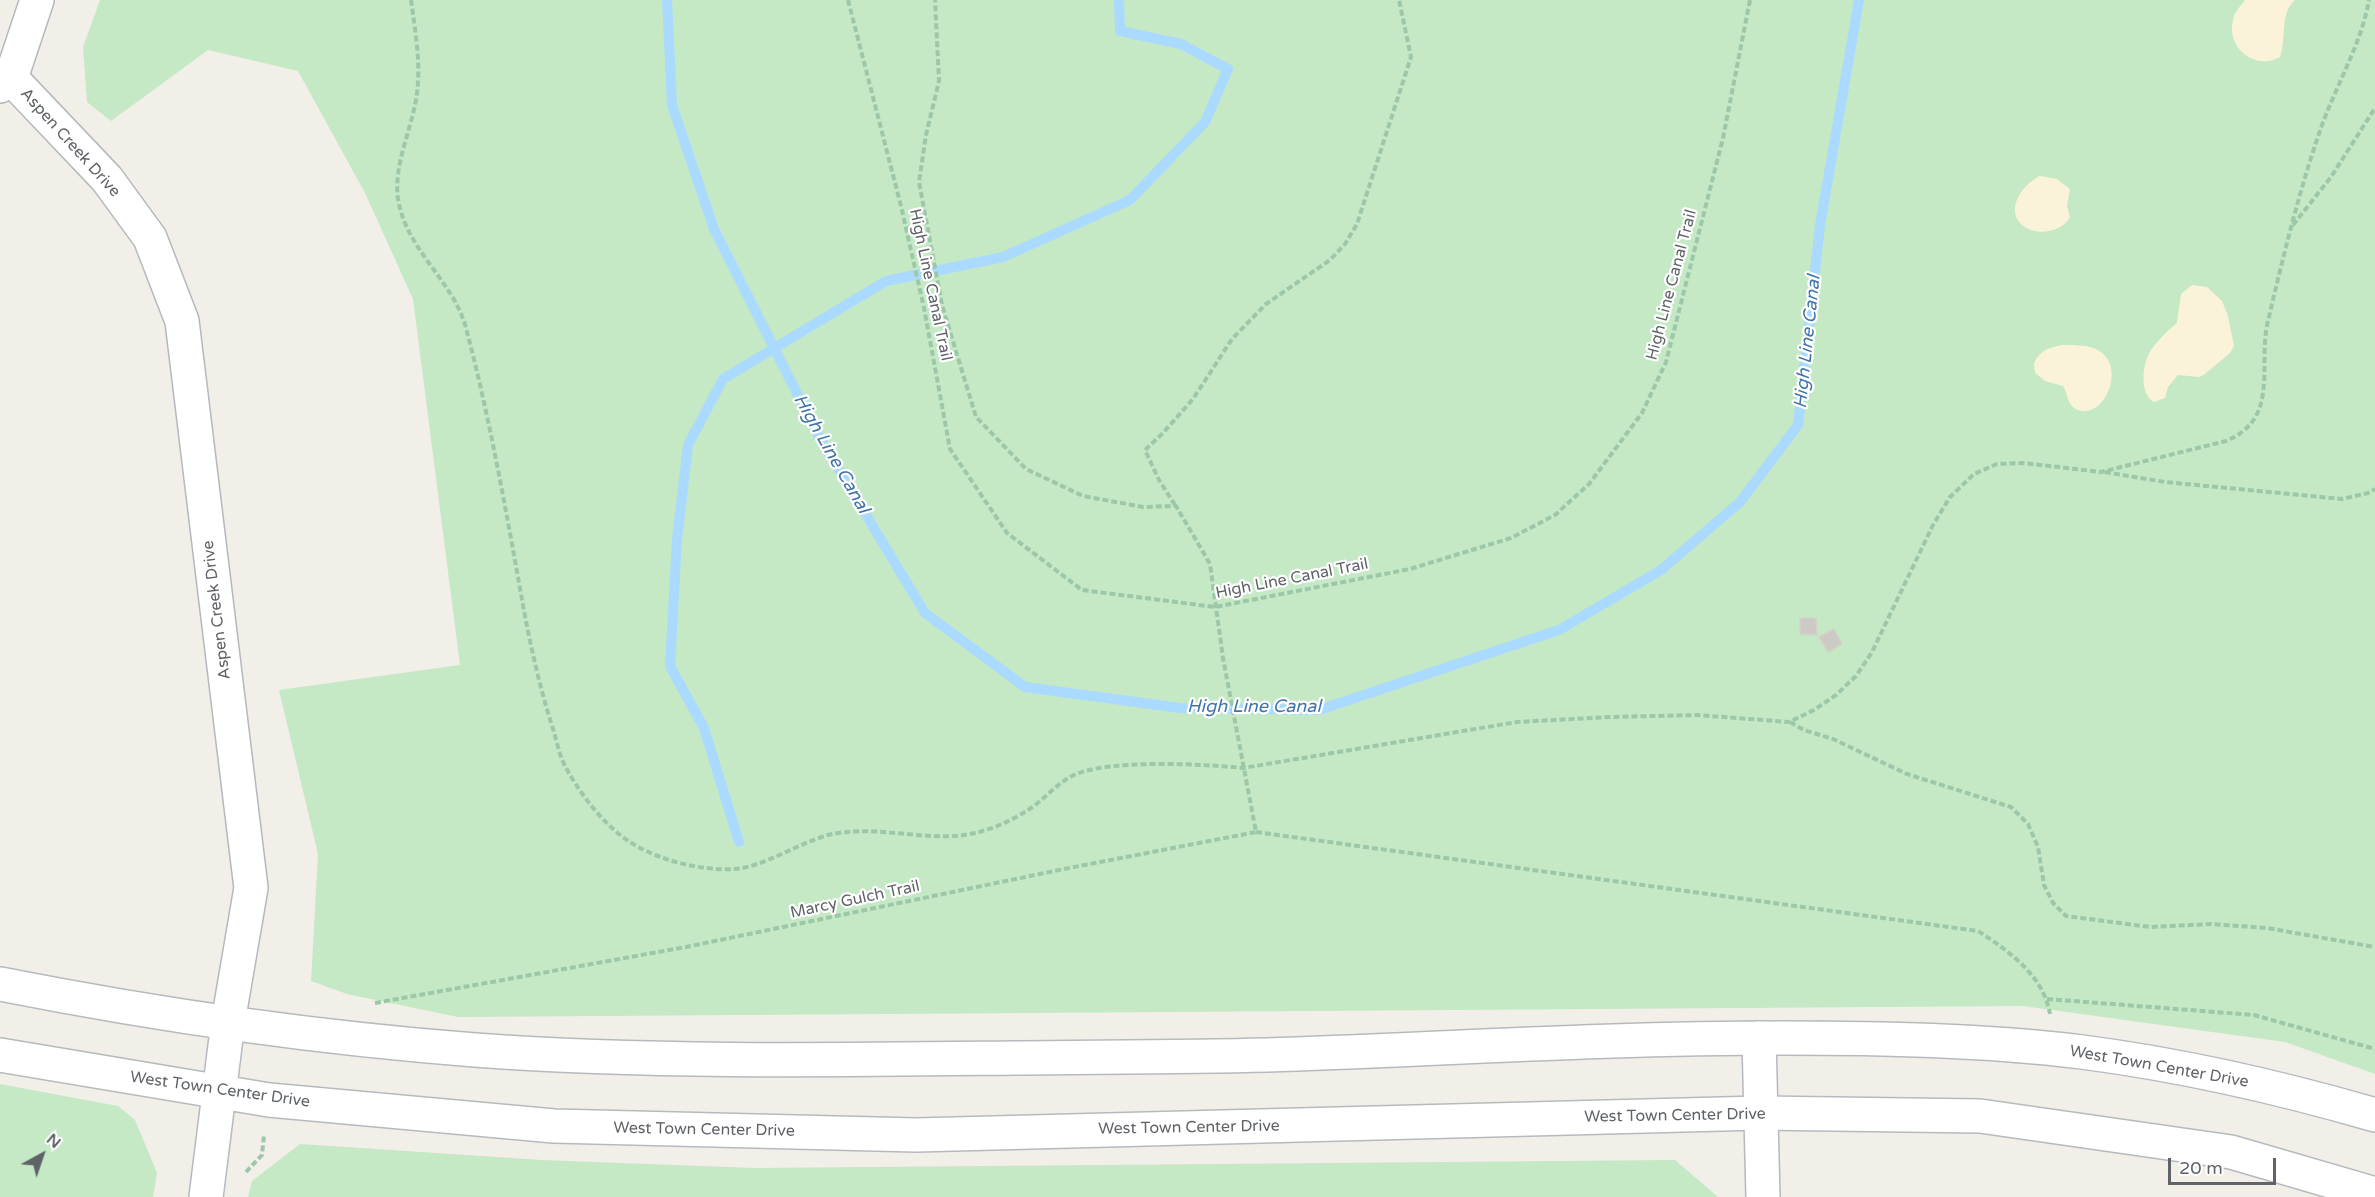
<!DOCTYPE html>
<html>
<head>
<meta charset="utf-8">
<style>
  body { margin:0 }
  #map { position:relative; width:2375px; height:1197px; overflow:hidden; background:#f1efe8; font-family:"Varela Round",sans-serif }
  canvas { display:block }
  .north { position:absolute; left:12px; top:1125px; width:60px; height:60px; -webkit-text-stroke:4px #fff; paint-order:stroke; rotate:40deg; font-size:16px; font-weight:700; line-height:24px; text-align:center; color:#5f6368 }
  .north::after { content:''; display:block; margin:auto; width:21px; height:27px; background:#5f6368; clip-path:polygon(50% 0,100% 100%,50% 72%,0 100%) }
  .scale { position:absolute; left:2168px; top:1158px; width:108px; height:27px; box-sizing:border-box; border:3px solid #5f6368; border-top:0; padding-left:8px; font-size:18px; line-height:21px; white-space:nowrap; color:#5f6368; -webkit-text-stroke:4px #fff; paint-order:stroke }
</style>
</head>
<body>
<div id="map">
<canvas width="2375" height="1197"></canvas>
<div class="north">N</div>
<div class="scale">20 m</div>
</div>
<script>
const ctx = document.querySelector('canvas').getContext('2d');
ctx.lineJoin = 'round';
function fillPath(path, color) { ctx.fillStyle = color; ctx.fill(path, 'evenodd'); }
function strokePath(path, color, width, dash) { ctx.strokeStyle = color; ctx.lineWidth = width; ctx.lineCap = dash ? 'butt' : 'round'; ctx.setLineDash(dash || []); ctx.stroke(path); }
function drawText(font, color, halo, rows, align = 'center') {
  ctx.font = font + ' "Varela Round",sans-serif'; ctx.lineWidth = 4.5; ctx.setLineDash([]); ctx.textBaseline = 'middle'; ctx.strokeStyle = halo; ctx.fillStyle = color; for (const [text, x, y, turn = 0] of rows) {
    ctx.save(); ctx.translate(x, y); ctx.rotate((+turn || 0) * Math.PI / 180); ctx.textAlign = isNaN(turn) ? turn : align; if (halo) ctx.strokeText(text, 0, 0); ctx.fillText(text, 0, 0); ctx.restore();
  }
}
fillPath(new Path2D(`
  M100 0H2375V1074L2285 1042 2023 1006 458 1017 347 994 311 981 318 854 279 690 460 665 413 299 365 193 298 71 208 50 111 121 87 102 83 47Z
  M0 1084 118 1106 135 1120 157 1173 153 1197H0Z
  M300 1144 542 1160 754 1168 1675 1160 1718 1197H248L252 1181Z`), '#c5e8c5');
fillPath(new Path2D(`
  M2245 0H2295C2279 14 2287 37 2280 57 2255 71 2226 48 2233 20 2234 12 2240 7 2245 0Z
  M2040 176 2057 179 2070 189 2067 206 2070 217C2062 233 2034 237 2021 224 2005 208 2024 183 2040 176Z
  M2192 285 2207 287 2222 301 2228 316 2234 346 2230 353 2205 374 2199 377 2178 375 2168 387 2165 398 2154 402C2139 394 2142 363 2151 350 2158 340 2167 331 2177 323L2181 294Z
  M2062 345C2070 345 2081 345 2090 347 2132 358 2105 424 2076 409 2067 405 2068 394 2063 386L2045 381 2035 373 2034 363C2040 350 2049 348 2062 345Z`), '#fbf3d9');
strokePath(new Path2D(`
  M667 0 672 105 714 229 818 435 925 613 1025 687 1180 708 1319 710 1559 630 1661 570 1740 502 1798 425 1820 225 1859 0
  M739 842 704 728 670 666 677 539 688 445 723 379 886 281 1003 257 1130 200 1205 122 1228 69 1181 44 1120 31 1119 0`), '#aadaff', 10);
const building = new Path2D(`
  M1800 618H1816L1817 635 1800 634Z
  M1834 629 1842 644 1828 652 1819 637Z`);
fillPath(building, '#cccac5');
strokePath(building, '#d6d1c6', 1.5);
const street = new Path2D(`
  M11 78 107 179 150 238 182 321 251 888 228 1022
  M0 86 11 78 37 0
  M1759 1038 1763 1197`);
const secondary = new Path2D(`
  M0 984C157 1015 316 1038 475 1050 655 1063 835 1060 1015 1058 1099 1057 1183 1057 1267 1055 1439 1049 1610 1038 1783 1038 1882 1038 1983 1040 2082 1052 2182 1065 2279 1087 2375 1115
  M0 1055 269 1100 554 1126 916 1135 1760 1113 1980 1116 2231 1152 2375 1194
  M206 1197 228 1022`);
strokePath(street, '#b5b8bc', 36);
strokePath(secondary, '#b6babf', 36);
strokePath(new Path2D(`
  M411 0C415 30 421 62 417 93 413 127 393 164 398 199 406 250 453 280 466 328 489 415 505 505 521 594 529 640 539 685 553 729 557 741 559 755 565 766 579 792 600 820 624 838 653 859 698 871 734 869 761 868 799 843 828 835 879 823 927 844 975 833 993 829 1015 819 1031 808 1046 798 1057 783 1074 775 1108 759 1204 764 1243 768L1517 722 1609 717 1697 715 1789 722 1814 710 1836 695 1856 676 1872 652 1933 525 1950 497 1974 474 1997 464 2023 463 2101 472 2226 441C2281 418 2257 366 2268 321 2283 257 2299 191 2321 128 2336 85 2361 45 2369 0
  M848 0 901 206 924 308 950 449 1007 533 1082 590 1215 607 1410 569 1511 538 1555 515 1589 484 1642 413 1666 362 1723 138 1750 0
  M2293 225 2331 177 2375 108
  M2105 472 2165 482 2342 499 2368 493 2375 489
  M1175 505 1159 480 1145 450 1163 433 1193 399 1232 339 1266 304 1330 260 1345 244 1357 224 1411 57 1399 0
  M1790 722 1804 730 1833 739 1907 774 2011 807 2028 824 2038 847 2044 885 2053 903 2066 916 2150 927 2211 924 2267 928 2375 947
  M1256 832 1978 931C2010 952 2043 975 2050 1014
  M2047 999 2254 1015 2375 1049
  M375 1003 686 947 1064 869 1256 832 1223 658 1210 564 1176 506 1143 507 1083 496 1026 469 976 417 942 305 919 182 926 135 939 81 935 0
  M246 1172 262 1155 264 1135`), '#9cc7a9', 4, [6, 3]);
strokePath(street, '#fff', 33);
strokePath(secondary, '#fff', 33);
drawText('16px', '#5f6368', '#fff', [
  ["Aspen Creek Drive",70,143,48],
  ["High Line Canal Trail",930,285,78],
  ["High Line Canal Trail",1672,285,-75],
  ["High Line Canal Trail",1292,579,-11],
  ["Aspen Creek Drive",217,610,-97],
  ["Marcy Gulch Trail",855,900,-12],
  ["West Town Center Drive",2159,1067,10],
  ["West Town Center Drive",220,1090,8],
  ["West Town Center Drive",1675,1116,-1],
  ["West Town Center Drive",1189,1128,-1],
  ["West Town Center Drive",704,1130,1]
]);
drawText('italic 18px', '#4174aa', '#fff', [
  ["High Line Canal",1808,342,-84],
  ["High Line Canal",831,454,60],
  ["High Line Canal",1254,707]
]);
</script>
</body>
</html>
